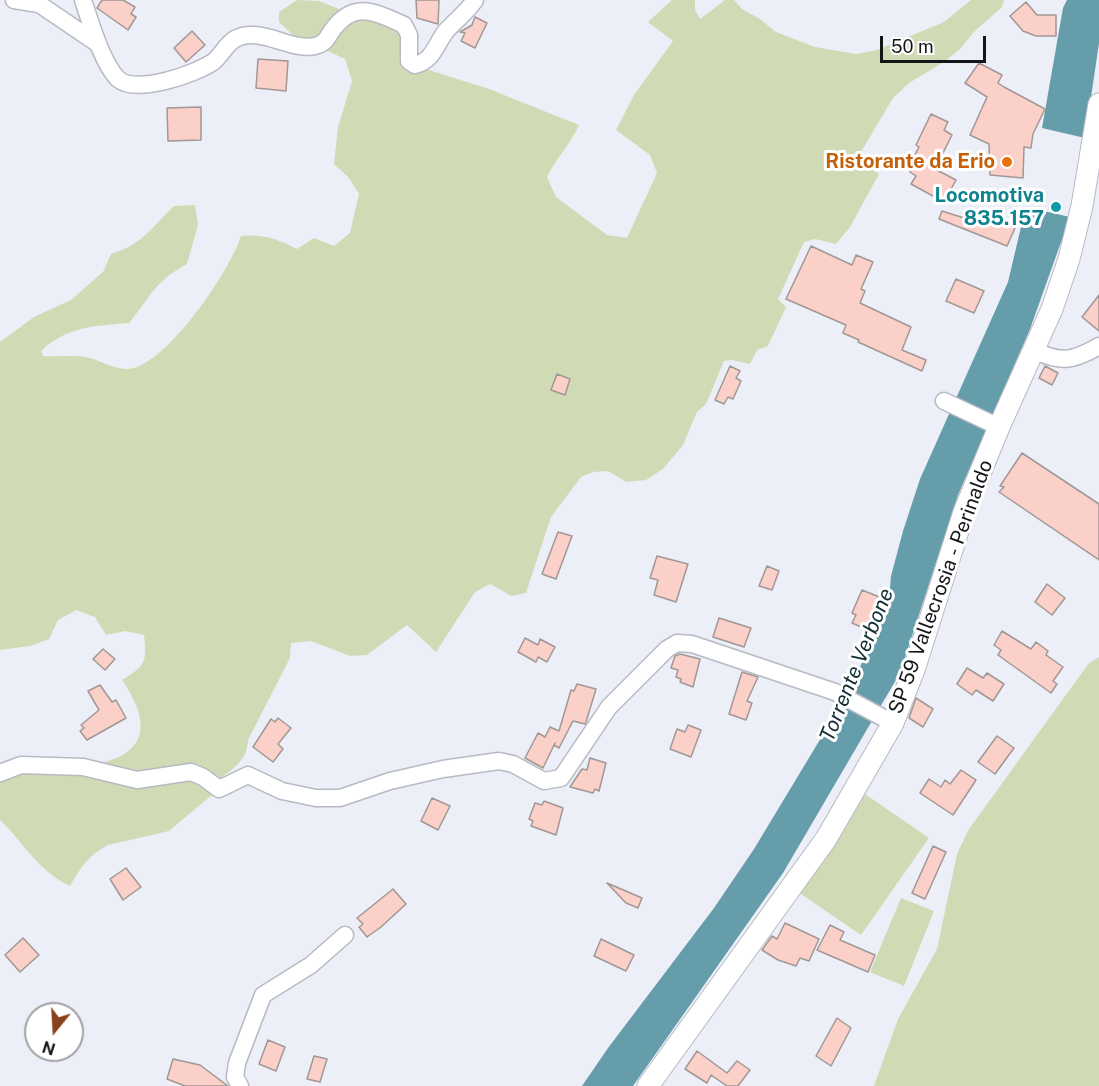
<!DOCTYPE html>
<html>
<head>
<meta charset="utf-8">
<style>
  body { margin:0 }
  #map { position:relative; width:1099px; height:1086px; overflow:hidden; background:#eceff8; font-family:"Public Sans",sans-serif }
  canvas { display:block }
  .north { position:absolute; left:24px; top:1002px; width:60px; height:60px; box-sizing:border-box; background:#fff; border:2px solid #a1a1a3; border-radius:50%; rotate:198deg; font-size:16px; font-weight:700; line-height:24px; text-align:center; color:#141518 }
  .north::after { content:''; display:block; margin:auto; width:21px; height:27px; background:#88421b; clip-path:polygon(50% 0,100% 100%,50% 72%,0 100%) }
  .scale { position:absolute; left:880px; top:36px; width:106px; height:27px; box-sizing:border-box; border:3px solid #141518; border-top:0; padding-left:8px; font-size:18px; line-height:21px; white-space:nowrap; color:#141518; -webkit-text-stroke:4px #fff; paint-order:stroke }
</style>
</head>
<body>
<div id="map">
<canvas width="1099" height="1086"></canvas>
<div class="north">N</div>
<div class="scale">50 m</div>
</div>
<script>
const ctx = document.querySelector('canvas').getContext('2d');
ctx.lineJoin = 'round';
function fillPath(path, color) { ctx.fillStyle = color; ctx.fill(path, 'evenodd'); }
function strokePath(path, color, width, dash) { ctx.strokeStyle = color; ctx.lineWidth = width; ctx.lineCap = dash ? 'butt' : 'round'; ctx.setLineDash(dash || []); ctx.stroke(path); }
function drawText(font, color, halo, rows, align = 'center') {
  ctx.font = font + ' "Public Sans",sans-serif'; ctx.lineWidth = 6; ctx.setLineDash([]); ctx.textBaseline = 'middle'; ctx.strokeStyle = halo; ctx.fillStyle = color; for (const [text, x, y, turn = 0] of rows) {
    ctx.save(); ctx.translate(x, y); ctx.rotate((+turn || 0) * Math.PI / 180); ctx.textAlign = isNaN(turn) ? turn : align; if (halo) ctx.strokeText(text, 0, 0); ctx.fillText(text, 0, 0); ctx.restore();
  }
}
fillPath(new Path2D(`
  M297 0 319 1 356 16 380 19 399 31 404 41 401 62 406 71 429 70 489 89 579 125C570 145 556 158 547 177L556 197 607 235 627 238 657 173 650 155 616 130 634 95 673 41 648 22 672 0H695V10L700 19 725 0H734L742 9 760 19 776 32 815 47 857 54 877 50 944 22 971 0H1004L1002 7 974 32 960 49 944 62 909 83 893 98 861 152 864 165 879 174 850 227 836 244 815 239 804 242 778 299 786 307 768 346 757 350 750 364 732 360 724 361 706 404 697 412 683 445 663 469 646 480 626 482 608 471 593 472 581 477 551 517 526 593 511 596 490 584 475 592 436 652 407 625 367 655 350 656 311 641 291 643 290 658 248 740C247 761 234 768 218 780L197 764 143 776 102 764C107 760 113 760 119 757 155 739 139 705 122 680 145 666 147 663 144 635L125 631 106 635 95 617 76 610 58 620 49 639 30 646 0 650V342L34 317 71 300 103 272 111 254C143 244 151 228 174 206L195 205 198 225 187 264C153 283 152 295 129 323 96 326 67 326 41 351L43 356C57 357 72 355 85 357 98 359 111 368 125 369 163 372 231 269 241 236 263 234 278 239 297 249L314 238 334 246 350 233 359 194 349 178 334 164 338 127 352 81 345 59 293 35 279 22V12Z
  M1099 657V1086H874L898 1019 937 949 957 854 969 829 1089 663Z
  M33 769 190 778 201 782 212 795 169 831 108 845C89 855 80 868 70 886 39 872 24 843 0 820V778Z
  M865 794 929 838 861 935 798 892Z
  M901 898 934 911 904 986 870 972Z`), '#d0dbb5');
fillPath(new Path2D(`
  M1067 0H1099V43L1085 138 1042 128 1063 8Z
  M1025 210 1048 212 1070 217 1030 329 958 495 900 673 783 873 633 1086H582L608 1048 714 908 754 849 839 708 861 665 890 589 891 576 903 531 920 479 1008 282Z`), '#669dab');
const building = new Path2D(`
  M102 0H123L135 7 131 14 136 17 128 30 97 8Z
  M416 0H439L438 24 417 18Z
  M1026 2 1037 15H1056V36H1036L1023 31 1010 16Z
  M475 17 487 23 475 48 461 41 465 33 460 32 472 25Z
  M192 31 205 45 186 62 174 48Z
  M258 59 288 61 286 91 256 88Z
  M979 63 1002 75 998 83 1004 87 1045 109 1033 134 1031 148 1024 147 1023 178 990 175 989 144 970 135 987 97 965 83Z
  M201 107V140L168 141 167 108Z
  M931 114 948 122 944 130 952 135 935 169 956 180 944 202 911 184 916 176 910 172 912 168 909 166 919 147 916 145Z
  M967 209 1015 228 1007 246 939 219 942 211 964 218Z
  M811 246 852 265 856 255 873 262 861 289 865 291 860 303 911 327 902 350 926 360 922 371 858 342 859 340 843 333 846 325 786 299Z
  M956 279 984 291 974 313 946 301Z
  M1099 295V331L1082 317Z
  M730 366 740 371 736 378 741 381 733 399 728 397 724 404 715 400Z
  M1045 366 1058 373 1052 385 1039 378Z
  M557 374 570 379 565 395 551 390Z
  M1022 453 1099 504V560L999 492 1004 487 1000 486Z
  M558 532 572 536 556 579 542 574Z
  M657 556 688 564 676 602 654 595 658 580 650 578Z
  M767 566 779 571 772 590 759 586Z
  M1047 584 1065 598 1052 615 1035 602Z
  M862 590 882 598 868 630 852 623 856 615 852 613Z
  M719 618 751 628 744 647 713 637Z
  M1002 631 1031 649 1036 642 1048 651 1046 655 1063 667 1053 681 1057 684 1051 693 998 655 1001 650 994 645Z
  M525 638 538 645 540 639 555 647 547 662 538 657 536 662 518 652Z
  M103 649 115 659 105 670 93 659Z
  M680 654 700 659 693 687 680 682 681 679 676 677 678 670 671 668 675 656Z
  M967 668 983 678 987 673 1004 684 993 701 976 690 972 695 957 684Z
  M742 672 758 677 747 701 752 703 746 720 729 714Z
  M577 684 596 689 586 722 585 724 573 721 559 748 554 745 555 743 543 768 525 758 538 733 545 737 550 727 559 731 571 690 574 691Z
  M100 685 112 702 116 700 126 718 87 740 80 731 84 728 81 725 99 710 88 691Z
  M916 698 933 709 923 727 909 718Z
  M278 718 291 728 278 744 283 749 273 762 253 747 271 719 275 722Z
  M688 725 701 730 691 757 670 749 677 729 685 732Z
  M997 736 1014 748 995 774 978 762Z
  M590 758 606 763 599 791 595 789 593 793 570 787 582 769 587 770Z
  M961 770 976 780 953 815 920 793 929 779 941 787 945 780 950 784Z
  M432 798 450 806 438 830 421 821Z
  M544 801 563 808 556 835 531 826 533 821 529 819 535 803 542 805Z
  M933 846 946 852 925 899 912 893Z
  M126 868 141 887 123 900 110 879Z
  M607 883 642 898 638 908 626 903Z
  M393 889 406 904 381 927 367 937 359 927 363 924 357 918Z
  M785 923 819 939 809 961 800 958 796 966 778 960 762 950 772 936 777 939Z
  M830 925 844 932 840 940 875 955 868 972 817 950Z
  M23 938 39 955 20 972 5 955Z
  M601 939 634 955 626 971 594 956Z
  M837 1018 851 1028 831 1066 816 1056Z
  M268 1040 285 1047 276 1071 259 1064Z
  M697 1051 727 1073 737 1061 750 1070 738 1086H727L711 1075 707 1083 685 1069Z
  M314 1056 327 1059 320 1082 307 1079Z
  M173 1059 200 1065 228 1086H185L167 1079Z`);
fillPath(building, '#fad0c8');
strokePath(building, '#a19795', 1.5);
const minor = new Path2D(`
  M14 0 39 4 98 44
  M83 0C90 21 102 63 118 79 136 95 195 74 213 62 221 56 226 44 235 39 259 25 292 52 315 46 324 44 327 39 331 32 353 0 373 11 404 25L409 35V61L415 65C433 61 436 44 446 31 456 20 467 12 475 0
  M1035 351C1062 363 1073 361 1099 346
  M944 401 999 427
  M0 773 21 765 83 767 137 780 191 772 203 777 219 789 248 775 282 791 316 798H340L390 781 443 769 499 761 513 764 544 781 561 778 609 707 667 649 677 643 692 644 835 692 893 723
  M240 1086 235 1077 237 1063 263 995 311 965 345 935`);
const major = new Path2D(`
  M648 1086 826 839 893 723 914 670 964 512 999 427 1052 309 1069 259 1082 206 1099 104`);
strokePath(minor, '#b7bac3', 19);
strokePath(major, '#b7bac3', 23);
strokePath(minor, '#fff', 16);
strokePath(major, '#fff', 21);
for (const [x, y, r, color] of [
  [1007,162,6,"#e8710a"],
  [1056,207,6,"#0f9aa8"]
]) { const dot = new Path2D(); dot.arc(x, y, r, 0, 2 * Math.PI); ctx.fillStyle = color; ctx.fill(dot); strokePath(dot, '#fff', 2); }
drawText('bold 20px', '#c56008', '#fff', [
  ["Ristorante da Erio",995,162]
], 'right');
drawText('bold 20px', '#0d838f', '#fff', [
  ["Locomotiva",1044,196],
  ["835.157",1044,219]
], 'right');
drawText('20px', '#141518', '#fff', [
  ["SP 59 Vallecrosia - Perinaldo",941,587,-70]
]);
drawText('italic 21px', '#122e35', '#fff', [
  ["Torrente Verbone",857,665,-68]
]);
</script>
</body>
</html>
